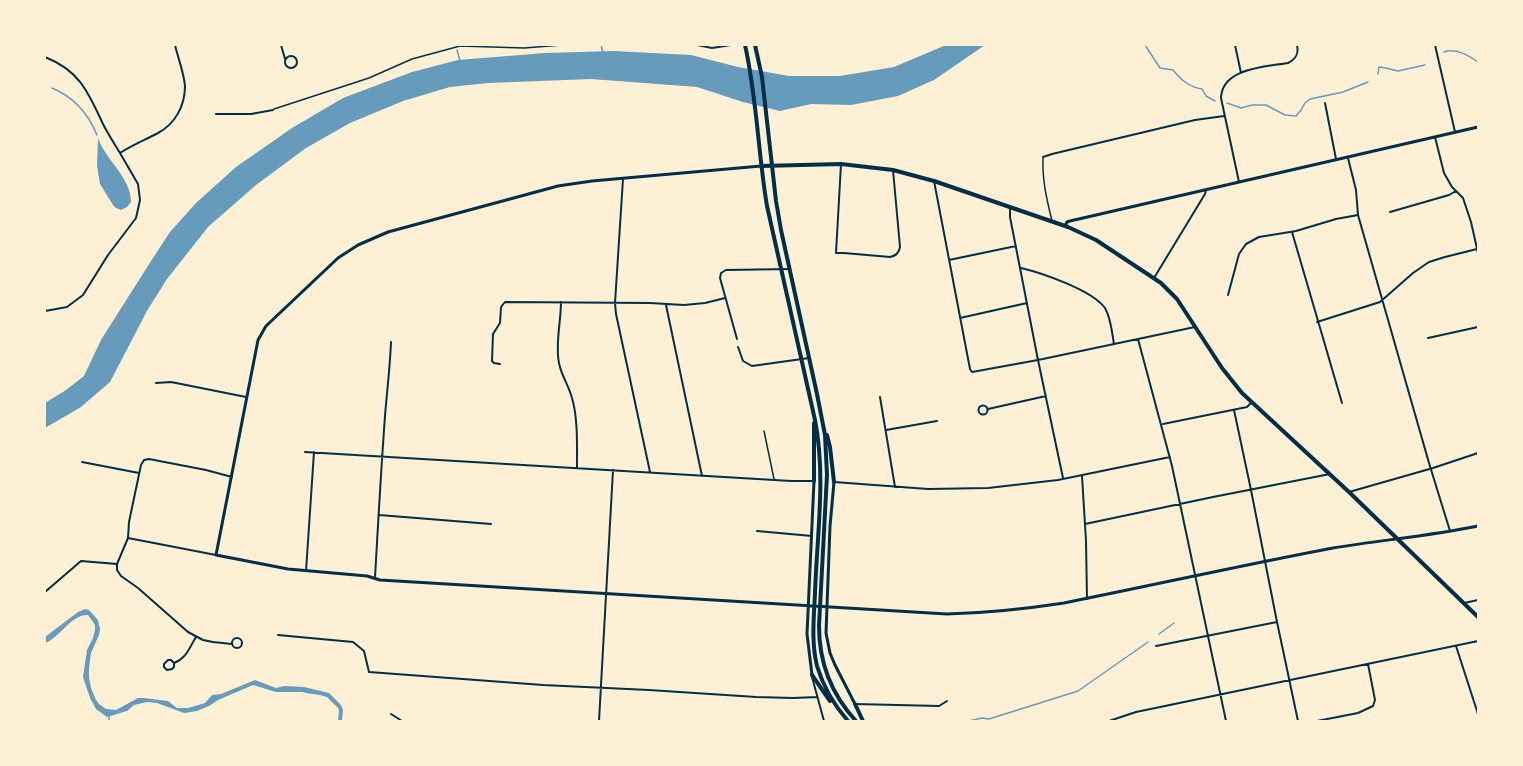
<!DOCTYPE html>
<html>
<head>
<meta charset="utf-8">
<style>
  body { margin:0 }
  #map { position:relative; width:1523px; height:766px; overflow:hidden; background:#fdf0d5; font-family:"Asap Condensed",sans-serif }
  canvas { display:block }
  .frame { position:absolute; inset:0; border:46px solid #fdf0d5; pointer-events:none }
</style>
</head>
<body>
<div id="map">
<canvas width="1523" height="766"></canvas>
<div class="frame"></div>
</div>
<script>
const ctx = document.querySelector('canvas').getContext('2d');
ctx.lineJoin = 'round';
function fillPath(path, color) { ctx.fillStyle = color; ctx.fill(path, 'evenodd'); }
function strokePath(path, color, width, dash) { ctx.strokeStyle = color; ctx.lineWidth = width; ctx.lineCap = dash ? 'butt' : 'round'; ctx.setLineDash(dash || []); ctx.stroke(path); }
fillPath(new Path2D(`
  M946 45H985L934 80 898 96 851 105 811 104 780 111 743 102 697 87 591 79 488 83 450 87 403 101 350 123 306 148 256 185 208 227 167 279 148 309 110 382 81 407 45 428V403L66 390 84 376 101 340 151 261 170 232 196 203 236 167 292 128 343 98 412 72 458 60 545 53 613 51 691 55 738 67 789 76H840L894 67Z
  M98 138C106 161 131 177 131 202L127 207 121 210 116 208 113 205 100 184 97 166Z
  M85 609 89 610 98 620 100 629 99 635 91 653 89 668V678L91 688 96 700 99 704 106 709 116 710 138 698H144L168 701 177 708H188L205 703 212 695 221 694 255 680 276 688 284 686 304 687 329 693 341 705 343 710 342 721H338L339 709 327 697 320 695 306 693 302 692H276L253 685 218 700 209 706 197 711 184 713 157 703 147 702 134 705 127 711 107 717 96 709 90 698 83 677 87 650 93 638 95 630V625L88 615C71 614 60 638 45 643V637L78 612Z`), '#669bbc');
strokePath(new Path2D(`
  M601 45 603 53
  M1145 45 1160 68 1173 70C1181 80 1189 87 1202 89L1206 96 1215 101
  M457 50 460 61
  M1444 52C1456 48 1468 55 1478 62
  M1378 74 1379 67 1386 68 1398 71 1425 65
  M52 88C74 97 88 113 97 135
  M1227 103 1241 108 1252 105H1266L1285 115 1296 116 1301 110 1305 103 1310 99 1343 92 1368 82
  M1159 634 1174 623
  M109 721V717
  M969 721 982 718 989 719 1078 691 1148 642`), '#669bbc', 1.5);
strokePath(new Path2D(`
  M1043 158C1042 180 1047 200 1052 221
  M764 431 774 479`), '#003049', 1.5);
strokePath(new Path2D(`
  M274 109 369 78 412 59 460 46 524 48 562 45`), '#003049', 1.5);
strokePath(new Path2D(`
  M281 45 285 59
  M697 45 712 48 731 45
  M1235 45 1241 73
  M1435 45 1455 132
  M1473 45H1474
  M285 62a6 6 0 1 1 12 0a6 6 0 1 1-12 0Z
  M45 57C80 71 88 92 103 124 108 134 114 143 120 153
  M1325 103 1336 159
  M216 114H251L273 110
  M1435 137 1444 173 1452 187 1463 198 1471 222 1478 253
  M1043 157 1052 154 1195 120 1224 116
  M1348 158 1356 190 1358 215 1429 463 1450 531
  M841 164 836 253H844L890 257C896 256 899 253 900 247L893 170
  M623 179 615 303 616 314 650 472
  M934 181 970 369 972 372 1038 360 1195 327
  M1239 182 1221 98C1222 68 1265 67 1288 63 1296 59 1299 54 1297 45
  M1010 208V217L1038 360 1063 478
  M1390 212 1449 195 1456 191
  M1292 232 1342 403
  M949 260 1016 246
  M1021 268C1042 273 1092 290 1105 308 1111 318 1112 333 1114 344
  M1154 278 1205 194 1206 190
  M1228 295 1239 254 1246 244 1259 237 1296 231 1336 219 1358 215
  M561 302C561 322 555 344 559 363 561 375 569 386 572 398 578 418 577 446 577 468
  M666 305 702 476
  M45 311 67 307 83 295 108 255 136 218 140 200 138 184 120 153C132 145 145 140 158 133 175 124 185 106 185 86 184 73 178 58 175 45
  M960 318 1027 303
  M1317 322 1380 302 1413 273 1429 262 1445 257 1477 249
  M1428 338 1478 327
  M737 339 720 278 721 273 726 270 790 269
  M1138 339 1172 466 1226 721
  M738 347 743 361 752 366 809 358
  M500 364 494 363 492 361 493 334 500 323 501 307 505 302 650 303 684 305 705 303 725 298
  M156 383 171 382 246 397
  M880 397 895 487
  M978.5 410a4.5 4.5 0 1 1 9 0a4.5 4.5 0 1 1-9 0Z
  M988 409 1046 396
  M1234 410 1251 490 1277 622 1298 721
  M1163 424 1247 407 1252 402
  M886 430 937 421
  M305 452 791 481H814
  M82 462 139 473
  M1082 476 1086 541 1087 599
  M834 482 928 489 988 488 1058 480 1170 457
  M1349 492 1433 468 1478 453
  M379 515 491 524
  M1085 524 1213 497 1330 474
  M757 531 812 536
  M128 538 216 555
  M306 571 314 452
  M375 578C378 524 381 470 385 416 387 391 390 367 391 342
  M45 592 81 561 117 564
  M1464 603 1478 600
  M278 635 353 642 364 651 369 672 543 685 649 690 756 697 793 698 817 697
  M232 643a5 5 0 1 1 10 0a5 5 0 1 1-10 0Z
  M232 644 213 642 203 640 188 632 138 588 121 576 117 570V564L128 538 129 522 141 465 144 460 149 459 206 470 232 477
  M1156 646 1277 622
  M1456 646 1478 714
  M174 663 171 660H168L164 664V667L167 670 172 669 174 667V663C187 658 189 648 196 637
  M812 677 824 721
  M855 704 939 706 947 701
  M391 714 402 721
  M599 721 613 470
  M1109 721 1136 712 1478 641
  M1317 721 1358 713 1373 706 1375 700 1368 664`), '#003049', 2);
strokePath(new Path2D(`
  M761 166 592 181 558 186 388 232 358 245 338 258 266 326 258 340 216 555 288 569 367 576 380 580 947 614C986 613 1025 609 1064 603 1154 585 1243 565 1333 548 1381 540 1430 536 1478 526
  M834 482 830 526 826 633 830 653 835 665 855 704
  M812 675 807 634 814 481`), '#003049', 3);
strokePath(new Path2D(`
  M1065 226 1067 222 1070 221 1478 127`), '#003049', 3);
strokePath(new Path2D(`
  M761 166 841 164 893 170 934 181 1068 227 1096 240 1161 283 1177 299 1222 368 1242 393 1349 492 1478 617`), '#003049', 4);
strokePath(new Path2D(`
  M745 45C757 98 758 153 767 206L815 420C826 476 817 535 815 593 814 617 811 641 817 666 823 686 834 705 848 721
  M755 45 762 77 776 201 781 230 817 394 825 435 827 475 819 626C819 663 831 694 856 721
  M814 423V481
  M827 435 830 447 834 482
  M812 675 830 701
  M855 704 863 721`), '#003049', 4);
</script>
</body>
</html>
